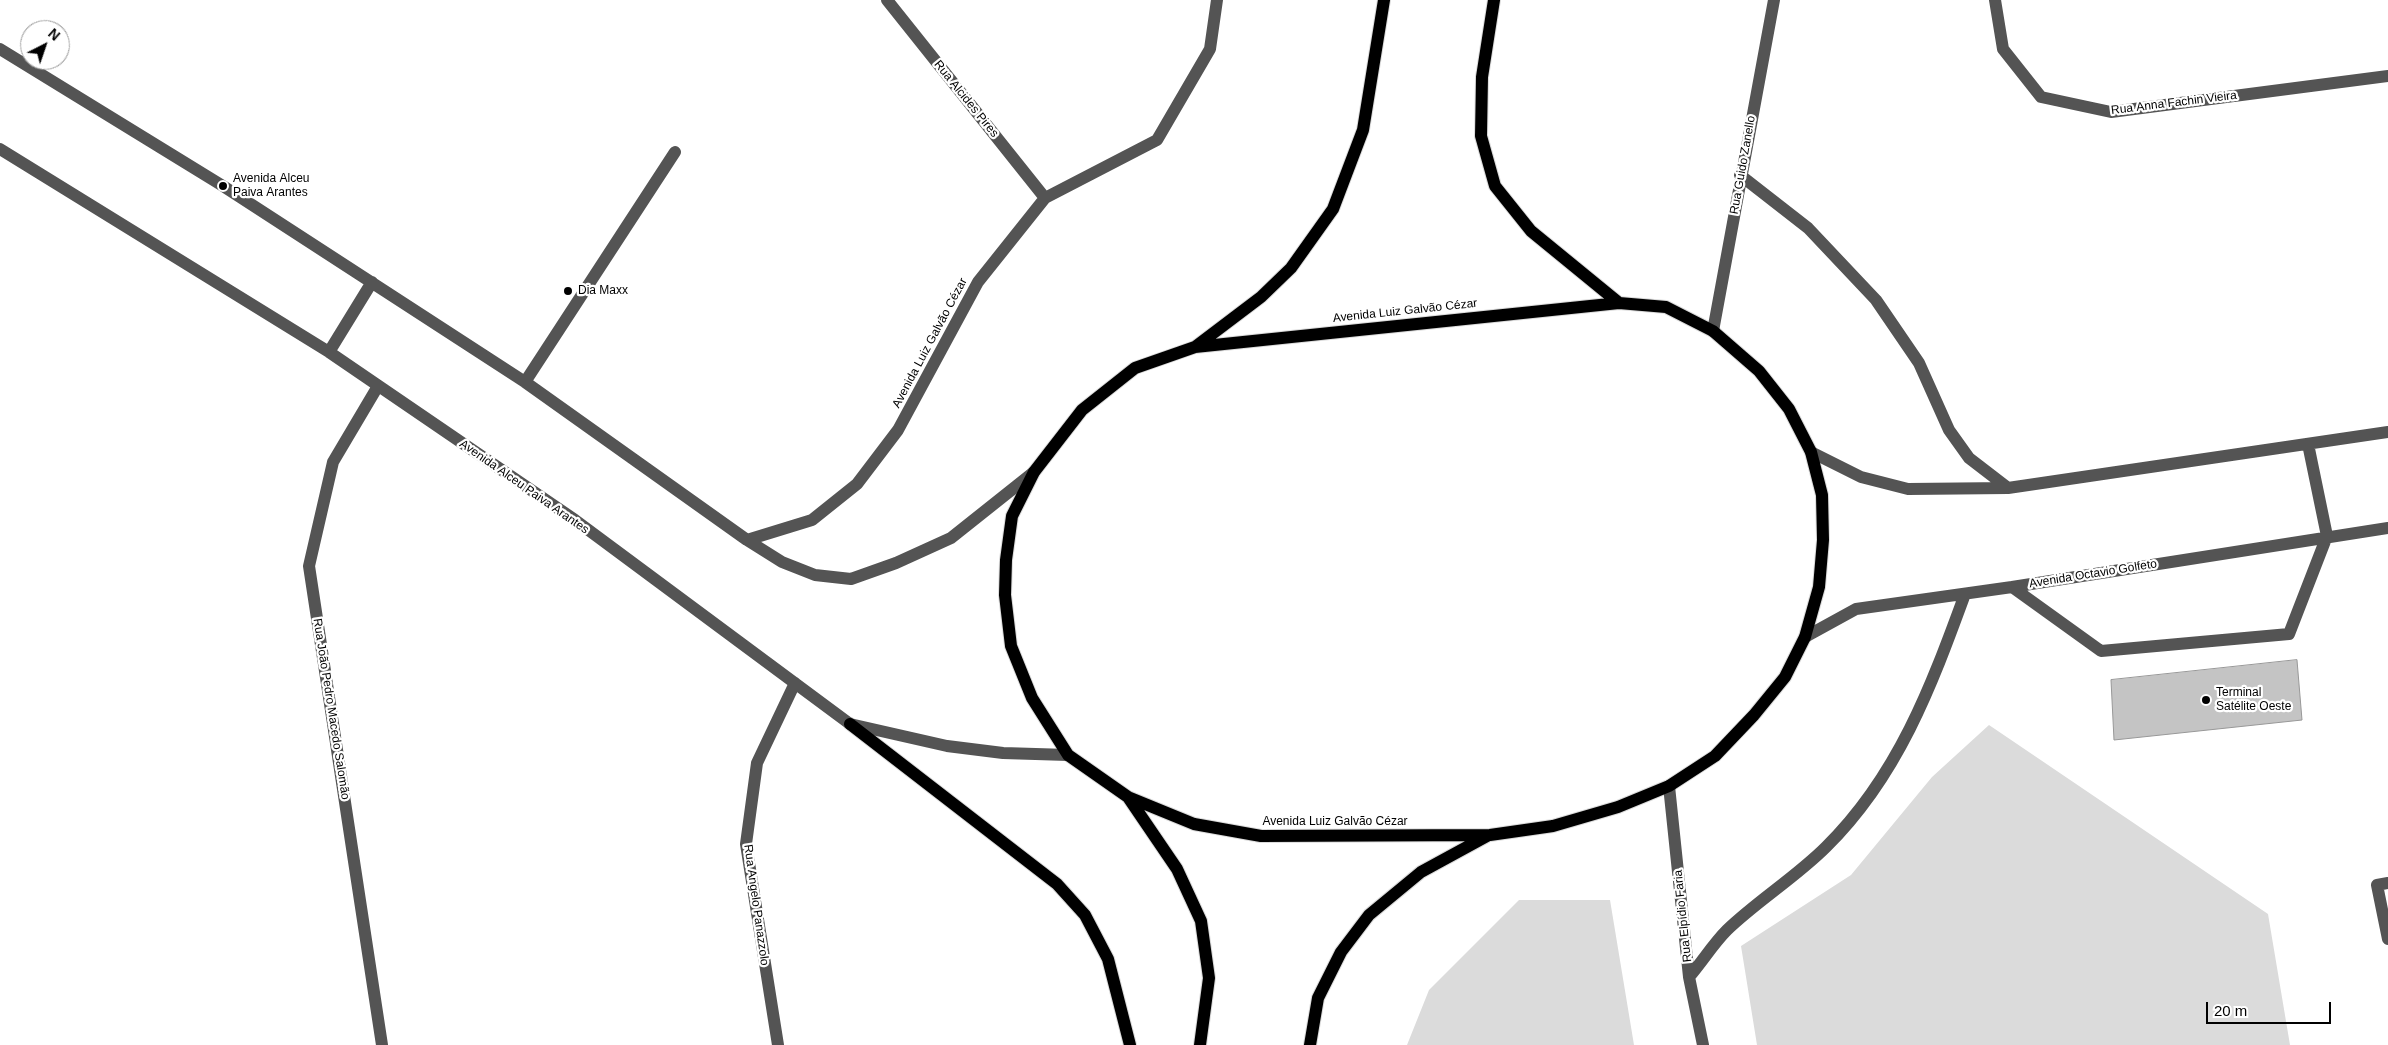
<!DOCTYPE html>
<html>
<head>
<meta charset="utf-8">
<style>
  body { margin:0 }
  #map { position:relative; width:2388px; height:1045px; overflow:hidden; background:#fff; font-family:Helvetica,sans-serif }
  canvas { display:block }
  .north { position:absolute; left:20px; top:20px; width:50px; height:50px; box-sizing:border-box; background:#fff; border:1px solid #999; border-radius:50%; rotate:41deg; font-size:14px; font-weight:700; line-height:20px; text-align:center; color:#000 }
  .north::after { content:''; display:block; margin:auto; width:18px; height:22px; background:#000; clip-path:polygon(50% 0,100% 100%,50% 72%,0 100%) }
  .scale { position:absolute; left:2206px; top:1002px; width:125px; height:22px; box-sizing:border-box; border:2px solid #000; border-top:0; padding-left:6px; font-size:15px; line-height:18px; white-space:nowrap; color:#000; -webkit-text-stroke:4px #fff; paint-order:stroke }
</style>
</head>
<body>
<div id="map">
<canvas width="2388" height="1045"></canvas>
<div class="north">N</div>
<div class="scale">20 m</div>
</div>
<script>
const ctx = document.querySelector('canvas').getContext('2d');
ctx.lineJoin = 'round';
function fillPath(path, color) { ctx.fillStyle = color; ctx.fill(path, 'evenodd'); }
function strokePath(path, color, width, dash) { ctx.strokeStyle = color; ctx.lineWidth = width; ctx.lineCap = dash ? 'butt' : 'round'; ctx.setLineDash(dash || []); ctx.stroke(path); }
function drawText(font, color, halo, rows, align = 'center') {
  ctx.font = font + ' Helvetica,sans-serif'; ctx.lineWidth = 4.5; ctx.setLineDash([]); ctx.textBaseline = 'middle'; ctx.strokeStyle = halo; ctx.fillStyle = color; for (const [text, x, y, turn = 0] of rows) {
    ctx.save(); ctx.translate(x, y); ctx.rotate((+turn || 0) * Math.PI / 180); ctx.textAlign = isNaN(turn) ? turn : align; if (halo) ctx.strokeText(text, 0, 0); ctx.fillText(text, 0, 0); ctx.restore();
  }
}
fillPath(new Path2D(`
  M1989 725 2268 914 2290 1045H1757L1741 946 1851 875 1932 777Z
  M1519 900H1610L1634 1045H1407L1429 990Z`), '#dbdbdb');
const building = new Path2D(`
  M2297 660 2302 720 2114 740 2111 680Z`);
fillPath(building, '#c4c4c4');
strokePath(building, '#989898', 1);
const major = new Path2D(`
  M1494 0 1482 77 1481 136 1495 186 1531 231 1619 303
  M1619 303 1666 307 1713 331 1759 371 1789 409 1811 452 1822 495 1823 540 1819 587 1805 637 1785 677 1754 715 1715 756 1669 786 1618 807 1553 826 1490 835 1261 836 1194 824 1128 797 1068 755 1032 698 1011 646 1005 595 1006 560 1012 516 1034 472 1082 410 1135 368 1195 347Z
  M1195 347 1261 297 1291 268 1333 209 1363 130 1384 0
  M850 724 1057 884 1085 915 1108 959 1130 1045
  M1128 797 1177 869 1201 921 1209 978 1200 1045
  M1310 1045 1318 998 1341 952 1369 915 1421 872 1487 836`);
strokePath(major, '#dbdbdb', 14);
strokePath(new Path2D(`
  M887 0 1045 198
  M1995 0 2003 49 2041 97 2111 112 2388 76
  M0 49 223 186 525 382 747 540 782 562 815 575 851 579 896 563 951 538 1034 472
  M0 149 329 352 575 520 850 724 947 746 1003 753 1068 755
  M1740 175 1808 228 1876 300 1919 363 1949 430 1969 458 2008 488
  M1713 331 1774 0
  M329 352 372 282
  M525 382 675 152
  M378 386 333 462 309 566 382 1045
  M1811 452 1861 477 1908 489 2008 488 2388 432
  M747 540 812 520 857 484 898 430 978 282 1045 198 1157 140 1210 49 1217 0
  M2012 587 2101 651 2289 634 2327 536 2308 444
  M1805 637 1856 609 2012 587 2388 528
  M1669 786 1689 977 1703 1045
  M2388 883 2377 885 2388 939
  M1689 977C1702 962 1713 944 1727 930 1757 901 1796 877 1826 847 1898 776 1931 687 1965 594
  M778 1045 746 844 757 763 795 683`), '#545454', 12);
strokePath(major, '#000', 12);
for (const [x, y, r, color] of [
  [223,186,5,"#000"],
  [568,291,5,"#000"],
  [2206,700,5,"#000"]
]) { const dot = new Path2D(); dot.arc(x, y, r, 0, 2 * Math.PI); ctx.fillStyle = color; ctx.fill(dot); strokePath(dot, '#fff', 2); }
drawText('12px', '#000', '#fff', [
  ["Rua Alcides Pires",966,99,51],
  ["Rua Anna Fachin Vieira",2174,103,-7],
  ["Rua Guido Zanello",1743,165,-80],
  ["Avenida Luiz Galvão Cézar",1405,311,-6],
  ["Avenida Luiz Galvão Cézar",930,343,-62],
  ["Avenida Alceu Paiva Arantes",524,487,35],
  ["Avenida Octavio Golfeto",2093,574,-9],
  ["Rua João Pedro Macedo Salomão",331,709,81],
  ["Avenida Luiz Galvão Cézar",1335,822],
  ["Rua Angelo Panazzolo",756,905,82],
  ["Rua Elpídio Faria",1683,916,-96]
]);
drawText('12px', '#000', '#fff', [
  ["Avenida Alceu",233,179],
  ["Paiva Arantes",233,193],
  ["Dia Maxx",578,291],
  ["Terminal",2216,693],
  ["Satélite Oeste",2216,707]
], 'left');
</script>
</body>
</html>
